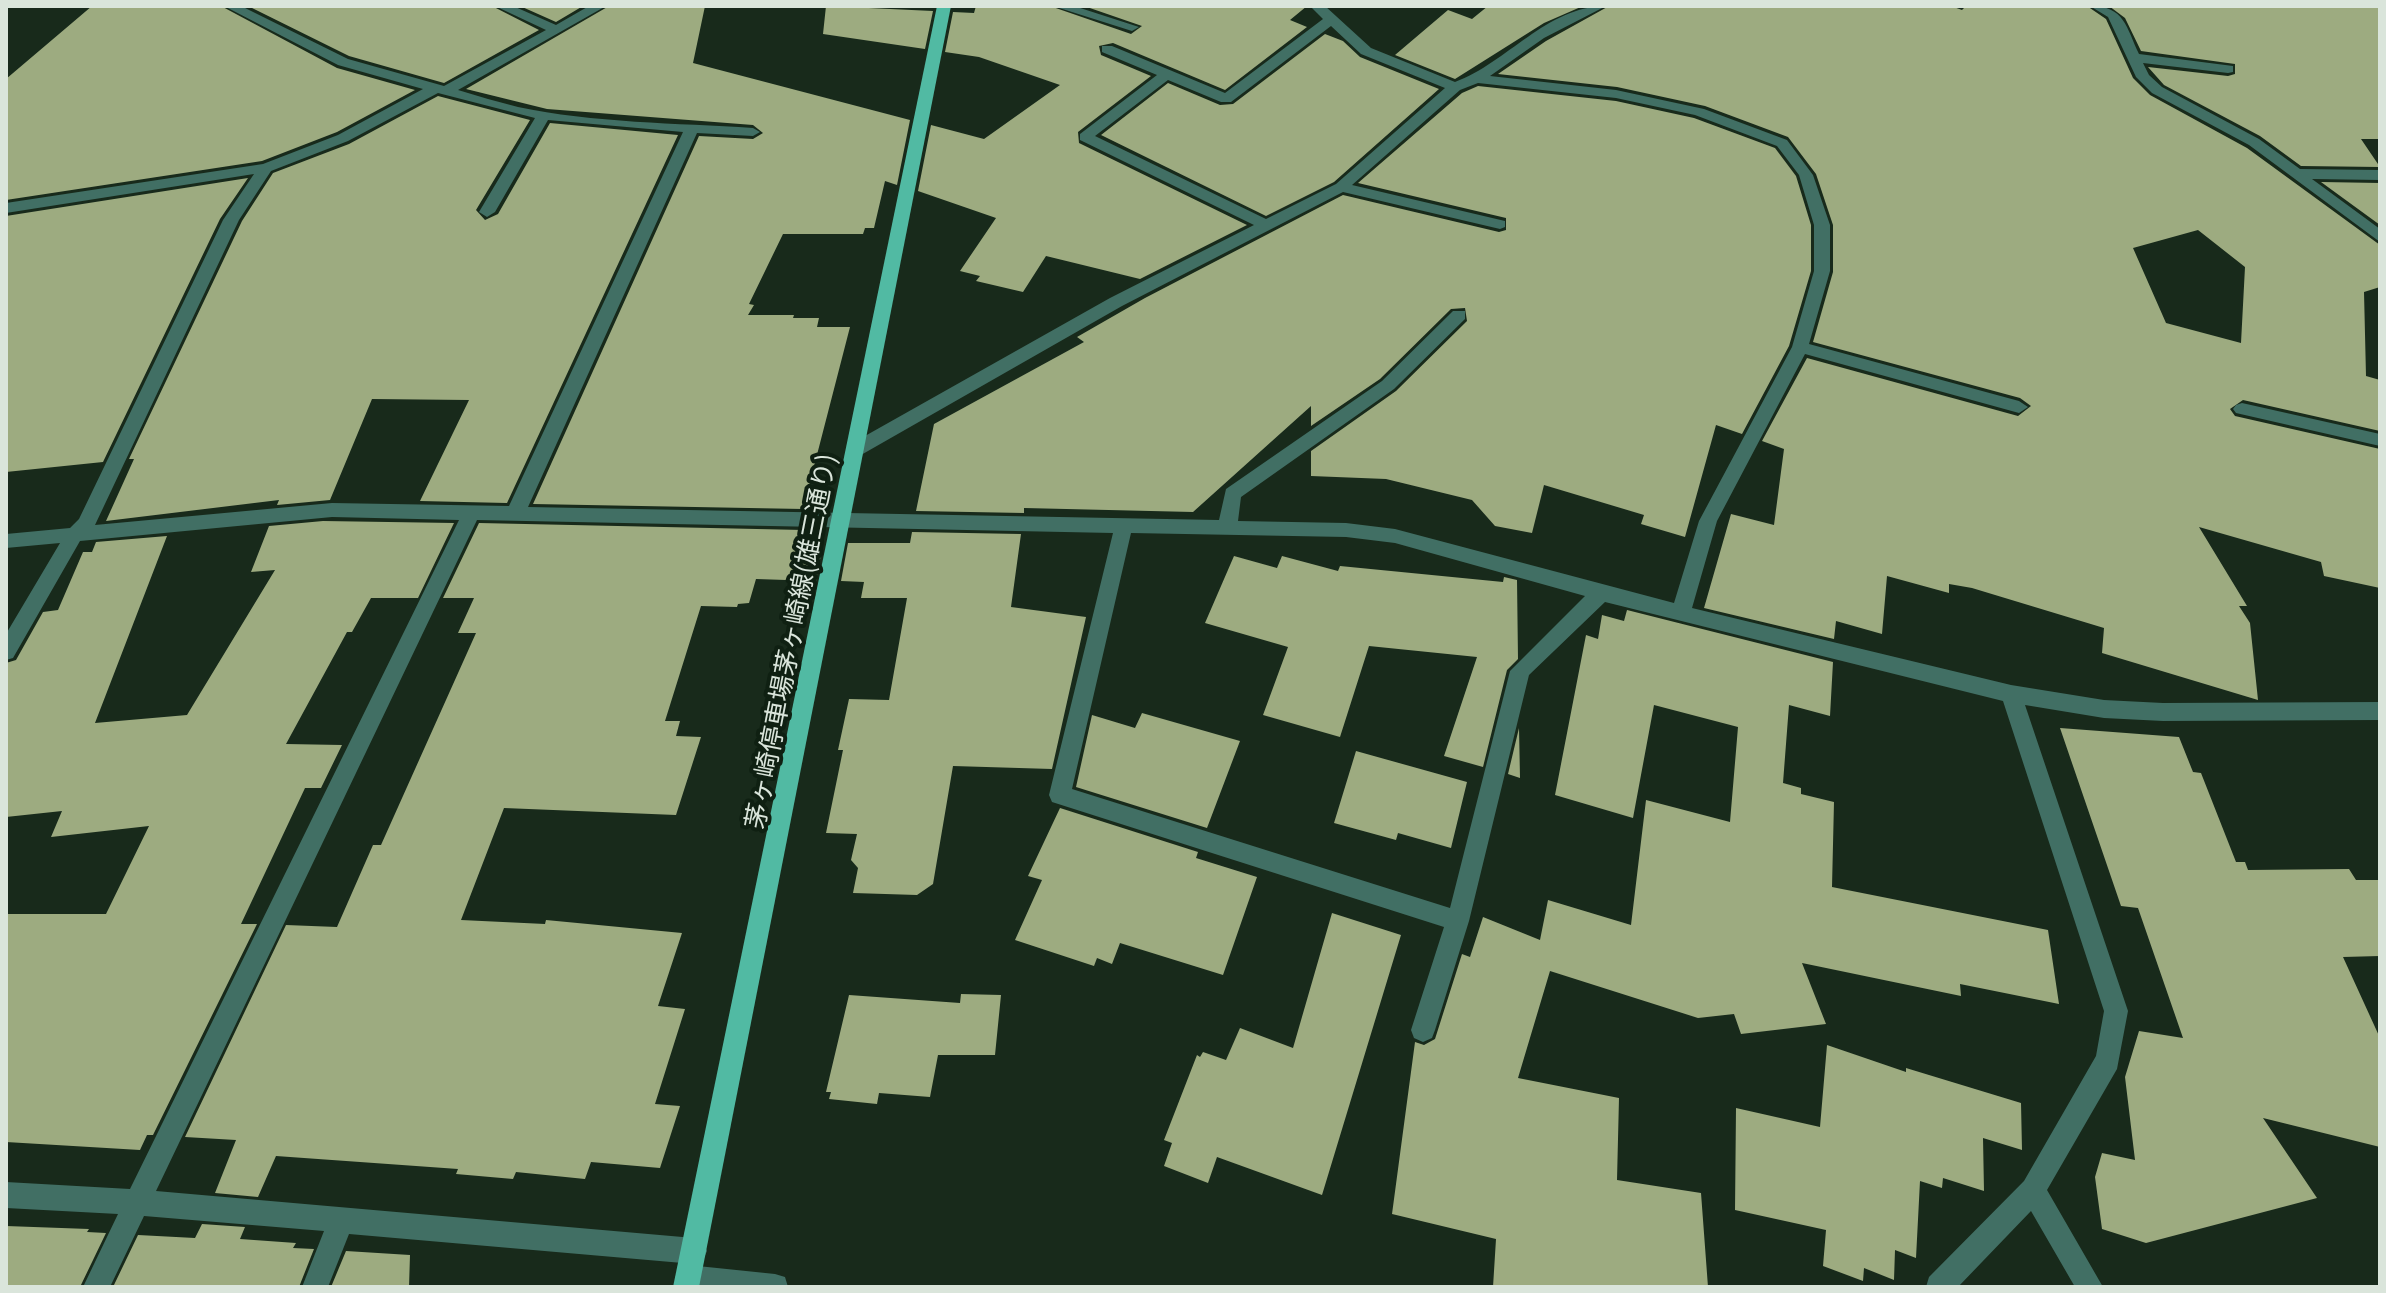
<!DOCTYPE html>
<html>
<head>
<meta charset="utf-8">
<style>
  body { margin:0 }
  #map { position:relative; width:2386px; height:1293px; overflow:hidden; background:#182a1b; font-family:Georgia,serif }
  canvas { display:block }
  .frame { position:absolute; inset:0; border:8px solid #dae5db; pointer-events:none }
</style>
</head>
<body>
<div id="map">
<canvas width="2386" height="1293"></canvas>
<div class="frame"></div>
</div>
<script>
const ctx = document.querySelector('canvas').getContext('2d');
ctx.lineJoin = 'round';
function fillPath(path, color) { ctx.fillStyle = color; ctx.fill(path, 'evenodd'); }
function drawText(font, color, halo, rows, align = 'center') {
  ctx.font = font + ' Georgia,"Noto Sans JP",serif'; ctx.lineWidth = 8; ctx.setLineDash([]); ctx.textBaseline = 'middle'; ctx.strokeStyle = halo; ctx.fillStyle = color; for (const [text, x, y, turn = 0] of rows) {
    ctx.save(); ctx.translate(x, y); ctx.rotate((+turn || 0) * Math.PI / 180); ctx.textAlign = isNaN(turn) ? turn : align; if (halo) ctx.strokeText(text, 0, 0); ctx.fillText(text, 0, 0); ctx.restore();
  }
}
fillPath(new Path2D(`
  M92 6H221L337 68 415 90 337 132 262 161 6 200V79Z
  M248 6H492L539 30 444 83 349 56Z
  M520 6H583L556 22Z
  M609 6H705L693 63 910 120 897 185 885 181 874 228H865L863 234H783L749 304 754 305 748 315H794L793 318H819L817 327H850L803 509 533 504 699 136 753 139 763 133 753 125 547 109 466 89Z
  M826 6 933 11 925 49 823 34Z
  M976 6H1050L1131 34 1142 26 1084 6H1307L1290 20 1307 27 1225 90 1113 43 1099 46 1101 55 1151 76 1078 132 1079 143 1247 225 1140 279 1046 256 1023 292 976 281 980 276 960 271 996 218 918 191 931 125 984 139 1060 85 979 57 945 52 953 12 974 13Z
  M1488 6H1583L1544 23 1455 79 1395 55 1448 10 1472 19Z
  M1609 6H1951L1962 10 1966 6H2087L2106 19 2133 78 2150 95 2247 148 2380 245V287L2364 292 2366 376 2380 380V431L2243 400 2230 409 2235 416 2380 449V588L2324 576 2321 562 2199 527 2247 606H2239L2250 623 2258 700 2102 653 2104 628 1972 588 1949 584V593L1887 576 1882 634 1836 621 1834 639 1704 608 1731 514 1774 525 1784 449 1762 441 1807 358 2018 416 2031 406 2020 398 1813 342 1833 272V225L1816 174 1788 137 1705 106 1617 87 1498 74 1546 41ZM2198 230 2245 267 2241 343 2166 323 2133 248Z
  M2109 6H2380V139H2361L2380 167 2301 166 2260 136 2164 85 2148 67 2228 76 2235 74V64L2141 51 2125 18Z
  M1325 34 1343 41 1360 57 1439 89 1334 182 1266 216 1101 135 1168 83 1220 105 1233 104Z
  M1478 86 1616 101 1694 118 1775 148 1796 176 1811 225V271L1789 346 1742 434 1716 425 1685 537 1641 524 1644 515 1544 485 1532 533 1495 526 1472 500 1386 479 1311 476V451L1396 391 1467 321 1465 308 1451 309 1380 379 1311 426V406L1193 512 1024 508V513L916 511 934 424 1084 342 1077 337 1145 298 1343 195 1499 232 1506 230V218L1358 183 1462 93Z
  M438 96 530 120 476 210 485 220 498 214 550 123 678 135 507 503 420 501 469 400 372 399 330 500 277 505 279 500 106 521 134 459H129L242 221 273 173 349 144Z
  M248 178 220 219 103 462 6 472V216Z
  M2321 182 2380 183V225Z
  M323 521 454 523 418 598H371L352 632H347L286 744 342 745 321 788H305L241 924H257L153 1135H147L140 1150 6 1142V914H106L149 826 51 837 62 811 6 817V663L16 660 43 612 58 610 83 552H92L96 542 167 536 95 723 187 715 275 570 251 572 269 526Z
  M479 523 803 530 800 543H823L816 581 756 579 749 603 738 604 737 607 701 606 665 721H680L676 736 701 737 676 815 504 808 461 920 545 924 546 920 682 933 658 1006 685 1009 655 1104 680 1106 660 1168 591 1162 585 1179 516 1172 513 1179 456 1174 458 1169 276 1156 258 1197 215 1193 236 1140 185 1137 286 925 337 927 373 845H381L476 633H458L474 598H443Z
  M912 532 1021 534 1011 607 1086 617 1052 769 953 766 933 884 917 895 853 893 858 868 851 860 857 834 826 833 843 750H838L849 699 889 700 907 598H861L864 582 841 581 848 543H910Z
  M1234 556 1277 568 1282 556 1338 571 1340 566 1503 582 1504 577 1517 580 1518 659 1507 670 1483 767 1444 756 1477 657 1369 646 1340 737 1263 715 1288 647 1205 623Z
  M1627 610 1833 662 1830 716 1789 705 1783 783 1801 788V794L1834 802 1832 887 2048 930 2059 1004 1960 984 1961 996 1802 963 1826 1024 1741 1034 1734 1014 1698 1018 1550 971 1518 1078 1619 1098 1617 1180 1701 1193 1708 1287H1493L1496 1239 1392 1214 1415 1042 1424 1045 1435 1039 1462 954 1470 957 1483 917 1540 940 1548 900 1631 925 1646 800 1730 822 1738 727 1654 705 1633 818 1555 795 1586 635 1598 639 1602 615 1624 621Z
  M1142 713 1240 741 1207 828 1076 787 1092 715 1135 728Z
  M1519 728 1520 778 1508 774Z
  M2060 728 2179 737 2193 772 2201 773 2236 862H2245L2248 870 2349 869 2356 880H2380V956L2343 957 2380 1038V1147L2263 1118 2317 1198 2146 1243 2102 1229 2095 1177 2102 1153 2135 1160 2125 1077 2139 1031 2183 1038 2138 908 2121 906Z
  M1356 751 1467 782 1451 848 1398 833 1396 840 1334 823Z
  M1060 808 1198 852 1196 858 1257 877 1223 975 1120 943 1112 964 1097 958 1094 966 1015 940 1042 880 1028 876Z
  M1332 913 1401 935 1322 1195 1217 1157 1208 1183 1164 1166 1172 1143 1164 1140 1197 1055 1200 1057 1203 1052 1226 1060 1240 1028 1293 1048Z
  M961 994 1001 995 995 1055H938L930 1097 879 1093 877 1104 829 1099 831 1092H826L849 995 960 1003Z
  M1827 1045 1906 1072V1068L2021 1103 2022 1150 1983 1138 1984 1191 1943 1178 1942 1188 1920 1181 1916 1258 1895 1250 1894 1280 1864 1268 1863 1281 1823 1266 1826 1230 1735 1210 1736 1108 1820 1127Z
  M202 1224 245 1227 240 1239 296 1243 293 1248 314 1249 299 1287H113L138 1235 195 1238Z
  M6 1226 89 1229 87 1232 106 1233 80 1287H6Z
  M346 1251 410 1255 409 1287H331Z`), '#9dab80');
fillPath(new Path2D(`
  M224 6H241L348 59 444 86 546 30 495 6H513L556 25 589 6H606L458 90C478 96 498 102 518 107 593 123 677 123 753 128L760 132 753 136 697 133 528 507 1219 520 1226 489 1382 381 1453 311H1465V319L1394 389 1241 497 1238 521 1346 523 1395 529 1674 603 1699 521 1792 347 1814 271V225L1799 175 1777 146 1695 115 1616 98 1478 83 1460 90 1352 185 1505 221V227L1500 229 1343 192 1122 306 861 455 855 457 846 450 849 445 1110 298 1254 225 1080 140V134L1157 75 1102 52V46H1112L1225 93 1323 19 1310 6H1325L1371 48 1455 82C1507 63 1547 6 1606 6L1544 38 1490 76 1616 90 1704 109 1787 140 1813 175 1830 225V271L1809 344 2019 401 2028 407 2019 413 1805 354 1717 521 1692 608 2011 685 2104 700 2163 703 2380 702V720L2163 721 2104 718 2025 705 2128 1011 2117 1069 2047 1190 2103 1287H2075L2031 1211 1958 1287H1926L1929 1277 2024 1181 2096 1056 2104 1011 2003 701 1605 602 1529 675 1469 921 1435 1030 1432 1038 1423 1042 1414 1038 1411 1030 1444 927 1052 802 1049 795 1113 533 477 520 156 1191 694 1238 703 1242 707 1251 703 1260 694 1264 349 1234 328 1287H302L324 1231 144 1216 110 1287H83L118 1214 6 1208V1182L130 1189 459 520 332 517 80 541 13 658 6 660V634L60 543 6 548V534L70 528 79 519 223 220 254 174 6 213V203L263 164 338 135 423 89 338 65ZM1331 26 1361 54 1445 88 1336 184 1266 219 1095 136 1168 80 1221 102H1231ZM438 93 535 118 479 212 487 217 495 212 548 120 683 132 509 506 332 503 95 525 239 220 271 171 348 141ZM1131 533 1346 537 1395 543 1585 596 1510 671 1450 908 1072 789Z
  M1053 6H1074L1139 27 1132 31Z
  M2090 6C2125 6 2126 27 2139 54L2233 66V72L2228 73 2143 63 2149 75 2162 87 2259 139 2300 169 2380 170V180L2312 179 2380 229V242L2249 145 2152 93 2136 77 2108 17Z
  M2242 403 2380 434V446L2236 413 2233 409 2236 405Z
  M688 1265 775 1274 785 1277 788 1287H678L675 1278 679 1269Z`), '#416f64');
fillPath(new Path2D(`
  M937 6H951L699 1287H673Z`), '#51baa3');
drawText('26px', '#dae5db', '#0f2012', [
  ["茅ヶ崎停車場茅ヶ崎線(雄三通り)",790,641,-79]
]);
</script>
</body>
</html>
